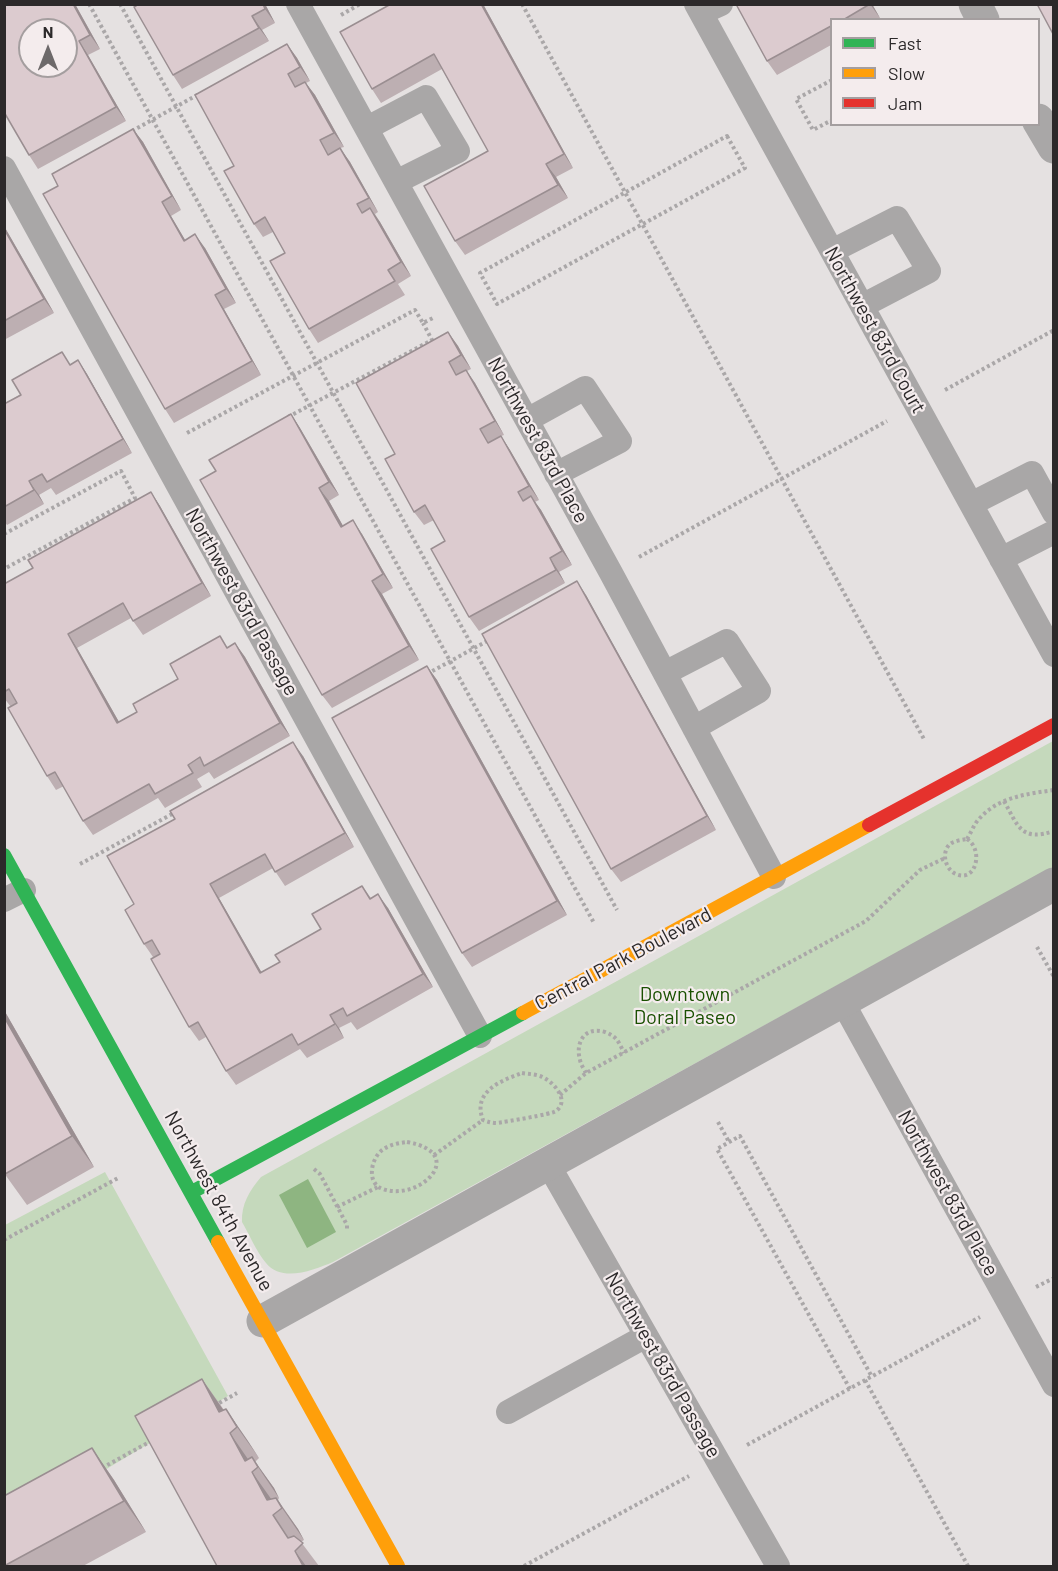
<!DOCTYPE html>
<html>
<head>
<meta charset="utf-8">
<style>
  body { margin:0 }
  #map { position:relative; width:1058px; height:1571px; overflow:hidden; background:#e5e1e1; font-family:Barlow,sans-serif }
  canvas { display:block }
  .frame { position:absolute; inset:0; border:6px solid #2c292a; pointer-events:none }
  .legend { position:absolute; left:830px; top:18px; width:210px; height:108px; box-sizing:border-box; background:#f4eced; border:2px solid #a49e9f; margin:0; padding:8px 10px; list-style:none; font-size:18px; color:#2c292a }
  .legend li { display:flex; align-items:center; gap:12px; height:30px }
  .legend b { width:30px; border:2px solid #a49e9f }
  .north { position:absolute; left:18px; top:18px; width:60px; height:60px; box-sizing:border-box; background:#f4eced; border:2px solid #a49e9f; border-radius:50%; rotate:0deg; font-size:16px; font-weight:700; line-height:24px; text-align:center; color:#2c292a }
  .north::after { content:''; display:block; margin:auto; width:21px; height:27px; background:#6d696a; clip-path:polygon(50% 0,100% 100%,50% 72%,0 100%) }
</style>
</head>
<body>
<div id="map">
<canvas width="1058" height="1571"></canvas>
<div class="frame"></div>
<ul class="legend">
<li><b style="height:8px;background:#30b455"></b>Fast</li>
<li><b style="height:8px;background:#ff9f0a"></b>Slow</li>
<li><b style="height:8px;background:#e5322d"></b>Jam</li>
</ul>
<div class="north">N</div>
</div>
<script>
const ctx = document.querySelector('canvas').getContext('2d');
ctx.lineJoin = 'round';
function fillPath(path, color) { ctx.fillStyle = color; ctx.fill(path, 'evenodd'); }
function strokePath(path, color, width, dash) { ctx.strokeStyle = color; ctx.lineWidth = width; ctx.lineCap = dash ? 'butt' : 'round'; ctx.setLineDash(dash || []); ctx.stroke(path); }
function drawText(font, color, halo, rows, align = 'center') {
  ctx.font = font + ' Barlow,sans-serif'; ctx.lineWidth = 4.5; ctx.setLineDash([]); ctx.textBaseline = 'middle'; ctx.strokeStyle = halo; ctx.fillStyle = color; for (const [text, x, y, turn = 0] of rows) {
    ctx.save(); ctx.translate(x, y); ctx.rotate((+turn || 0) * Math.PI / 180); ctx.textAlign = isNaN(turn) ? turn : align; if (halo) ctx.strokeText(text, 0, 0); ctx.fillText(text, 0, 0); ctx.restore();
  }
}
fillPath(new Path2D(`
  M1053 741V867L333 1262C314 1270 282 1283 266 1263 257 1253 249 1234 242 1222 241 1204 250 1190 261 1177Z
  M105 1172 228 1396 5 1530V1225Z`), '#c5d9bc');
fillPath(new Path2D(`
  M308 1179 336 1232 307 1248 279 1195Z`), '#8eb581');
strokePath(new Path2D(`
  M89 4 594 923
  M120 4 617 910
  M522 4 925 741
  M341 15 360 4
  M832 80 796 99 813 130 832 120
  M132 131 199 94
  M727 136 745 168 497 304 480 273Z
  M945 390 1054 330
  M288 417 432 340 423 323
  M187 433 415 310 423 323 433 318
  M4 534 121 471 135 498 4 569
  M639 557 887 421
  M427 674 489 640
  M1004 801C1018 826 1021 842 1054 831
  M967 839C984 850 976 883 956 874 946 870 941 854 949 845 953 841 961 840 967 839Z
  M967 839C971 833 974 824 979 819 998 797 1027 794 1054 790
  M80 864 174 813
  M1037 947 1054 977
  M522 1073C528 1074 534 1074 540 1076 552 1080 571 1100 556 1111 553 1114 504 1122 497 1123 492 1123 488 1122 483 1120 472 1092 500 1081 522 1073Z
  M586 1073C584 1069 581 1065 580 1060 575 1042 585 1026 605 1032 610 1034 614 1036 617 1040 620 1044 622 1049 624 1053
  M560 1095 586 1073 866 921 920 870 945 858
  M718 1122 729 1142
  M407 1142C469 1153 420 1202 383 1189 367 1184 370 1161 381 1151 388 1145 398 1143 407 1142Z
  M434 1155 483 1120
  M314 1169 320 1174 347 1225V1230
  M337 1207 378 1187
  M4 1240 120 1177
  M1036 1287 1054 1278
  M865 1380 968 1566
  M850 1389 717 1149 740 1136 872 1377
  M214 1406 237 1393
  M747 1445 980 1317
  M102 1468 153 1440
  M524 1566 689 1476`), '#aaa7a8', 4, [3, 3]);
strokePath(new Path2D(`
  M298 4 611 573 774 877
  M696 4 1054 655
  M701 13 721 4
  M367 128 426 97 458 151 396 182
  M4 168 480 1036
  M832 251 897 218 929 271 862 306
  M527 420 585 388 620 441 556 474
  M971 504 1032 473 1054 513
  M1001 559 1054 532
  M665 673 727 641 759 691 694 728
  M4 900 24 890
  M842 1001 1054 1385
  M548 1164 778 1566
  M508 1412 646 1336`), '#a9a7a7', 24);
strokePath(new Path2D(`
  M975 4 983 20
  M1038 120 1054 147
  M263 1321 1054 884`), '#a9a7a7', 33);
strokePath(new Path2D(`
  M4 855 218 1242
  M192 1192 523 1013`), '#30b455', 14);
strokePath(new Path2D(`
  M523 1013 869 825
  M218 1242 398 1566`), '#ff9f0a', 14);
strokePath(new Path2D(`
  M869 825 1054 725`), '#e5322d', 14);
fillPath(new Path2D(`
  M4 4H75L100 49 88 55 126 121 38 169 29 155Z
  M265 4 275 23 262 30 269 41 182 89 173 75Z
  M483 4 573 168 556 177 568 198 465 255 455 241 488 151 442 69 381 103 372 89Z
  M739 4H872L880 18 878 20H831V45L777 75 767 61Z
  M287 44 297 58 310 81 306 83 315 95 344 147 340 148 350 162 378 212 375 214 380 222 411 276 398 284 405 295 318 343 309 329 285 253 273 232 263 237 254 224 234 166Z
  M133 129 143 142 181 210 171 216 185 240 205 248 236 303 224 309 261 375 174 423 165 409 58 186Z
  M4 226 54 313 4 340Z
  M448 332 458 346 471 369 467 371 475 383 504 435 501 436 510 450 539 500 535 502 541 510 572 565 559 572 565 583 479 631 469 617 445 541 434 520 424 525 414 512 395 454Z
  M78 360 87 374 132 453 56 495 51 488 39 495 44 504 7 525 4 521V404Z
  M291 414 300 428 339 495 329 501 343 526 362 534 393 588 382 594 419 660 332 708 322 695 216 471Z
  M151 492 160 506 211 596 143 635 131 618 77 648 119 722 137 712 178 679 235 643 245 657 290 736 214 779 209 772 197 779 202 787 165 808 158 798 93 835 83 821 64 786 56 790 47 776 11 707 4 698V584L33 568Z
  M586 595 716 830 621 882 611 869Z
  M427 666 437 680 567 915 472 967 462 953Z
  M303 756 354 847 285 886 273 868 219 898 261 972 280 962 321 929 362 886 371 898 388 908 433 987 357 1030 351 1022 339 1028 344 1038 307 1058 300 1049 236 1085 226 1071 206 1037 199 1041 189 1027 153 957 144 944 134 904Z
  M4 1010 94 1167 27 1205 4 1173Z
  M202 1379 224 1410 226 1409 259 1458 255 1462 274 1488 279 1498 278 1500 298 1529 304 1540 301 1542 319 1566H217Z
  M92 1448 114 1480 146 1532 83 1566H4V1496Z`), '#bdafb2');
fillPath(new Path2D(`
  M73 4H75L100 49 90 35Z
  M263 4H265L275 23 265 9Z
  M481 4H483L573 168 564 154Z
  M870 4H872L880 18Z
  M252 16 262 30 269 41 259 28Z
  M79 41 88 55 126 121 116 107Z
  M287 44 297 58 310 81 300 67Z
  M305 82 315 95 344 147 334 133Z
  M133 129 143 142 181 210 172 196Z
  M340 148 350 162 378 212 369 198Z
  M546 164 556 177 568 198 558 185Z
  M162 202 171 216 194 255 184 241Z
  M370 208 380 222 411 276 401 262Z
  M4 226 54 313 44 299 4 229Z
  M195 234 205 248 236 303 226 289Z
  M215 295 224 309 261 375 252 361Z
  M448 332 458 346 471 369 461 355Z
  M78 360 87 374 132 453 123 439Z
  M466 370 475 383 504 435 495 421Z
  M291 414 300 428 339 495 329 482Z
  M501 436 510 450 539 500 529 486Z
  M29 481 39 495 44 504 34 490Z
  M319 488 329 501 351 540 341 527Z
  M151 492 160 506 211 596 202 583Z
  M531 496 541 510 572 565 562 551Z
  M353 520 362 534 393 588 383 574Z
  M550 558 559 572 565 583 556 570Z
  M372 581 382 594 419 660 409 646Z
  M577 581 586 595 716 830 707 816Z
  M68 634 77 648 127 736 117 723Z
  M235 643 245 657 290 736 280 723Z
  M427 666 437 680 567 915 557 901Z
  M293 742 303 756 354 847 345 833Z
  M210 884 219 898 270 987 260 973Z
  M378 894 388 908 433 987 423 974Z
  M4 1010 94 1167 72 1136 4 1017Z
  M330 1015 339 1028 344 1038 335 1024Z
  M202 1379 224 1411 219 1412Z
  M226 1409 248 1441 259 1458 237 1427Z
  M230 1433 252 1465 245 1461Z
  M92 1448 114 1480 146 1532 124 1501Z
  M252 1457 274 1488 279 1498 258 1467Z
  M252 1472 274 1503 267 1500Z
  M276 1498 298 1529 304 1540 282 1508Z
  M295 1551 306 1566H303Z`), '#9a8e91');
const building = new Path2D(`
  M4 4H73L90 35 79 41 116 107 29 155 4 112ZM30 30H66V66H30Z
  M139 4H263L265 9 252 16 259 28 173 75 134 7Z
  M391 4H481L564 154 546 164 558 185 455 241 424 186 488 151 434 54 372 89 340 32Z
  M739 4H870L843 20H831V26L767 61 737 6Z
  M1037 4H1053V34Z
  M287 44 300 67 288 74 295 87 305 82 334 133 320 140 328 155 340 148 369 198 357 204 362 213 370 208 401 262 388 270 395 281 309 329 270 261 285 253 265 217 254 224 224 171 234 166 195 95Z
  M133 129 172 196 162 202 184 241 195 234 226 289 215 295 252 361 165 409 43 194 58 186 52 174Z
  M4 229 44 299 4 321Z
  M448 332 461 355 449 362 456 375 466 370 495 421 480 429 488 443 501 436 529 486 518 492 523 501 531 496 562 551 550 558 556 570 469 617 431 549 445 541 425 505 414 512 385 459 395 454 356 383Z
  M62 352 70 365 78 360 123 439 47 482 42 474 29 481 34 490 4 507V404L21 395 12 380Z
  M291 414 329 482 319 488 341 527 353 520 383 574 372 581 409 646 322 695 200 480 216 471 209 460Z
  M151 492 202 583 133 621 123 603 68 634 117 723 137 712 133 704 178 679 170 664 220 636 227 648 235 643 280 723 204 766 200 757 188 765 193 773 155 794 149 784 83 821 55 772 47 776 8 708 17 703 9 689 4 692V584L33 568 28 560Z
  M577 581 707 816 611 869 482 634Z
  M427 666 557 901 462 953 332 718Z
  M293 742 345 833 275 872 265 854 210 884 260 973 280 962 275 955 321 929 312 914 362 886 370 899 378 894 423 974 347 1016 343 1008 330 1015 335 1024 298 1045 292 1034 226 1071 198 1022 189 1027 151 959 160 954 152 940 144 944 125 910 134 904 107 856 175 819 170 811Z
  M4 1017 72 1136 5 1174 4 1173Z
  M202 1379 219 1412 226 1409 237 1427 230 1433 245 1461 252 1457 258 1467 252 1472 267 1500 276 1498 282 1508 273 1515 288 1538 294 1536 303 1543 295 1551 303 1566H217L135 1416Z
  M92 1448 124 1501 4 1566V1496Z`);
fillPath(building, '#dccbcf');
strokePath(building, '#9a8e91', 1.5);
drawText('20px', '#2c292a', '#f4eced', [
  ["Northwest 83rd Court",875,330,61],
  ["Northwest 83rd Place",538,440,61],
  ["Northwest 83rd Passage",242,602,61],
  ["Central Park Boulevard",623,959,-28],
  ["Northwest 83rd Place",948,1193,61],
  ["Northwest 84th Avenue",219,1201,61],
  ["Northwest 83rd Passage",663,1365,60]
]);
drawText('20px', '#195000', '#f4eced', [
  ["Downtown",685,994],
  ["Doral Paseo",685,1017]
]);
</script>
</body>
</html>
